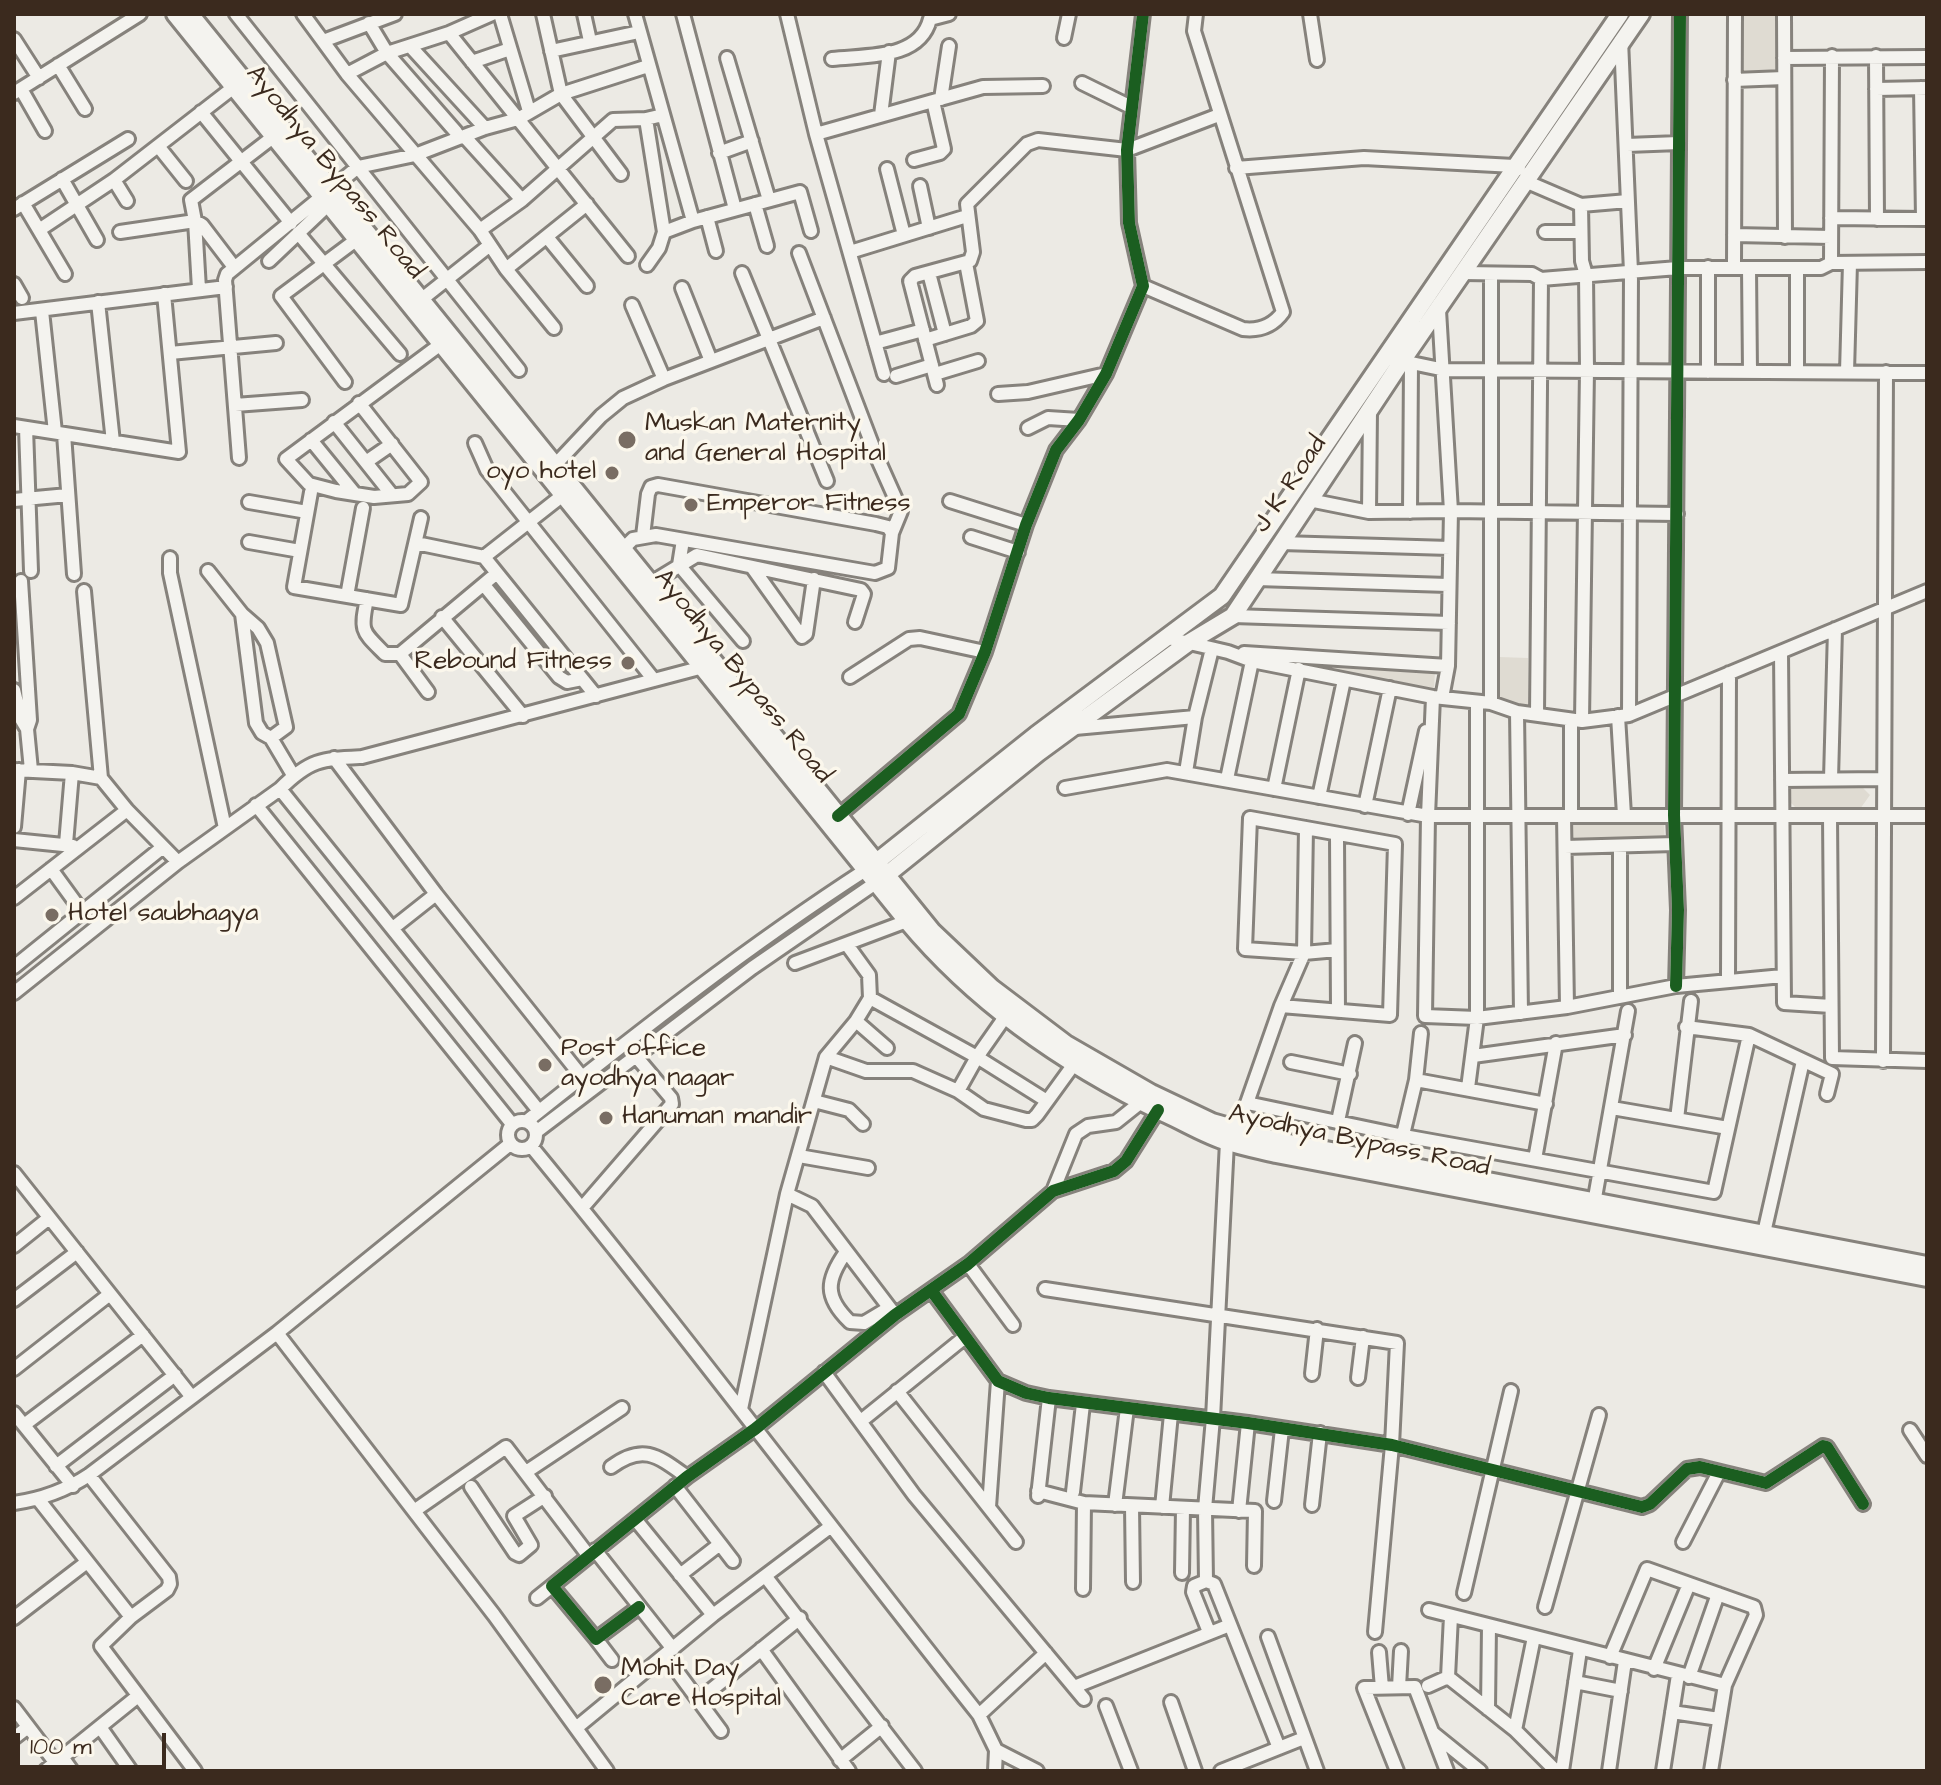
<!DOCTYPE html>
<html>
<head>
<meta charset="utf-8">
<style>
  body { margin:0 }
  #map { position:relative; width:1941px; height:1785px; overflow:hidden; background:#eceae4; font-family:"Architects Daughter",sans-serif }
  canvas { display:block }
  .frame { position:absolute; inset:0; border:16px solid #3b2a1e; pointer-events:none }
  .scale { position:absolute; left:16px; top:1733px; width:150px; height:36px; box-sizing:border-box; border:4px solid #3b2a1e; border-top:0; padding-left:10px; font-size:24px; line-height:28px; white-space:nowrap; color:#3b2a1e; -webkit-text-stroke:6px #fbf7ec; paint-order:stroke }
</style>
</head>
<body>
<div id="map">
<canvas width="1941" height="1785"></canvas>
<div class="frame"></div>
<div class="scale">100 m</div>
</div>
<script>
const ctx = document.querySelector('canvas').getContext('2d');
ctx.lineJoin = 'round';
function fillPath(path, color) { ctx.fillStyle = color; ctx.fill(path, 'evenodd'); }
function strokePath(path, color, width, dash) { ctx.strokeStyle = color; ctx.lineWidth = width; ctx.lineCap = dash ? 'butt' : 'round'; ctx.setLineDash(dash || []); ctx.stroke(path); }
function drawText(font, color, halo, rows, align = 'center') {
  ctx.font = font + ' "Architects Daughter",sans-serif'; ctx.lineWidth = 7; ctx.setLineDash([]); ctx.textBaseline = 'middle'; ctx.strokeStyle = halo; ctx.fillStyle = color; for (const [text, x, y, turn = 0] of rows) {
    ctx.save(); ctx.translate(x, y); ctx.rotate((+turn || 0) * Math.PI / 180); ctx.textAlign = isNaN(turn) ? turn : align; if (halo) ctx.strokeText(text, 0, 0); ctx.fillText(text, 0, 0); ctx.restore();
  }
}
fillPath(new Path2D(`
  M1741 14 1779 16 1777 73H1740Z
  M1261 657 1435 670 1434 690Z
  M1499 657 1528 658V707L1497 699Z
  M1791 787H1862L1870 795 1860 809H1797L1789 801Z
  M1585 822 1590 825 1597 822H1664L1665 843 1595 844 1585 840 1578 843 1572 840V825Z`), '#dfdbd2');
const minor = new Path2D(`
  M236 14 519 370
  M303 14 347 74 480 230 506 269 554 328
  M500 14 529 111
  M543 14 561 94 621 174
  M584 14 590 41
  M635 14 693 221
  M683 14 735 209
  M787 14 816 134 884 374
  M1310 14 1317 60
  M1784 14 1785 237
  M369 23 387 53 456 132
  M449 33 628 256
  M1064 38 1069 14
  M14 39 39 78
  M1621 40 1631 272 1629 715
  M323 41 395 14
  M410 46 485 128
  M551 51 639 32
  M1876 56 1877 219
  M727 58 769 200
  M1784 58 1927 57
  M832 59C865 55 920 60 930 19L949 14
  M472 62 510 49
  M58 65 85 109
  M347 74 387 53 449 33 492 14
  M1734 80 1784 78
  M1082 83 1131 107
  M1921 88 1923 219
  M21 89 45 131
  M1876 89 1927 88
  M14 93 140 14
  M941 99 949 46
  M201 112 291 223
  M881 115 889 52
  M646 119 664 232
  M816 134 933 101
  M464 136 522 200
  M1627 145 1679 143
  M158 146 186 181
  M719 153 752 141
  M914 160 940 153 944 149 933 101 983 87 1043 86
  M1236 168 1364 158 1514 166 1519 169
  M887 169 904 235
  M62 179 97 240
  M114 180 127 201
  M1525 181 1581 205 1628 201
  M920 186 929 228
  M23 203 65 274
  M755 204 767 246
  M1581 205 1582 261 1586 275 1587 370 1582 721
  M14 209 128 139
  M707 217 716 251
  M1831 218 1927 219
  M39 230 114 180 234 87
  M480 230 522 200 613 120 646 119 663 115
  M120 232 195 221 199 289
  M1545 232H1581
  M298 233 400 354
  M1734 235 1831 237
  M547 237 587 286
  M850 252 967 216
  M799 253 876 455 901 511 892 533
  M269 261 328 205
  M1831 263 1832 56
  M647 265 659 248 664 232 693 221 800 192 811 231
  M234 267 202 225 195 221 191 200 273 137
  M1708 267V372
  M1734 267 1735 14
  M1749 268 1750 372
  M1797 268V372
  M506 269 587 204
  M742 273 827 481
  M929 273 945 334
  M1463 273 1532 274 1541 279 1678 268H1821L1831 263 1927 262
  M14 284 22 298
  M1143 286 1243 329C1260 331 1273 326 1283 312L1194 31 1196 14
  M682 288 711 361
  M98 302 113 442
  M417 303 490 245
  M632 305 664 379
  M1439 310 1451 511 1448 666 1442 698
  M42 311 55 432
  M14 313 226 287
  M925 340 971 326 977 321 966 263
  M875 343 923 330
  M170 353 276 343
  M1402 361 1445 370 1927 373
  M1847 372 1850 263
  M935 374 978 361
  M896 376 932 365
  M345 382 281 296 356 240
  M937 385 910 281 915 276 970 261 973 252 967 204 1027 144 1038 140 1127 150 1219 115
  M998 394 1028 392 1106 374
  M359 403 421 482 408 494 374 497 336 491 309 484 286 459 441 344
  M235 405 302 400
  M334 422 392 495
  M14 426 179 452 164 294
  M26 428 31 571
  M1028 428 1048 418 1079 420
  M64 434 74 574
  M311 440 355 494
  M475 443 487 470 654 680
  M239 458 225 280 227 274 358 167 415 155 485 128 518 119 561 94 648 66
  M366 462 392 444
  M555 465 601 416 623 398 664 379 824 318
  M311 492 294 587 401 605 421 518
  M14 500 68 495
  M1309 500 1369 512 1451 511 1677 514
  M950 501 1026 525
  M249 502 307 512
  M1369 512 1370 410
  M1410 512 1411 363
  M971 537 1018 552
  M683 540 679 565 743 641
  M249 542 300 551
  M416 543 484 557 596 696
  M1281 543 1450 548
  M623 549 633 539 656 535 875 573 888 568 892 533 888 527 876 524 658 485 651 487 648 494 643 536
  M484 557 563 495
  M170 558V573L225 828
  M752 567 802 637 806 634 814 579
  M208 571 242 614 256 723 262 733 271 738 293 775
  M1257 579 1448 585
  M21 581 30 720 27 729 31 770
  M651 583 697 555 861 590 864 594 855 622
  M484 585 559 677 567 682 582 679
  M84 591 101 778
  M347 596 363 508
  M367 599C360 632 362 631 385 654H400L497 573
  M242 614 258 628 267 643 286 727 271 738
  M1233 616 1449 623
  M442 617 523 716
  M1168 638 1228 652 1252 661 1433 697 1491 703 1517 712 1582 721 1629 715 1927 591
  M1781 652 1784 1003 1831 1006
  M1244 653 1448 666
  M400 654 428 692
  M850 677 909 639 920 638 985 652
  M14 690 21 719 27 729
  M1433 697 1428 816 1425 1016 1477 1018 1567 1007 1676 986 1783 976
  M1491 703V274
  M1517 712 1521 1013
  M1537 714 1541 279
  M1618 716 1624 815
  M1571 720V816
  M1075 728 1195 717
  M334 758 436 894 582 1077
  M14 770 72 773 101 778 127 810 178 862
  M1186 772 1195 717 1212 649
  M1227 779 1252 661
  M1831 779 1835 629
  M1782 780 1884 779
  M1065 788 1167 770 1428 816H1927
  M280 789 539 1111
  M1274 789 1299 669
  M1319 797 1344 680
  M256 805 512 1124
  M1365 806 1390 688
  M1408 814 1426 731
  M838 816 959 714 985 652 1026 525 1056 450 1079 420 1106 374 1143 286 1129 223 1127 150 1143 14
  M1564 816 1567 1007
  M1830 816 1832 1058 1927 1061
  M14 827 19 770
  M1337 836 1338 1011
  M14 840 73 846
  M66 844 72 773
  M1565 847 1675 844
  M51 869 83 913
  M14 898 127 810
  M393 928 436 894
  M795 963 907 921
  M14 967 163 847
  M1728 980 1729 673
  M1676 986 1678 910 1674 815 1680 14
  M14 993 178 862 280 789C310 759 322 759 362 757L707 666
  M1620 997V846
  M870 998 977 1057 1047 1101
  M1281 1006 1390 1015 1395 844 1250 818 1245 949 1304 953 1337 950
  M856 1021 887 1048
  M1686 1027 1749 1035 1832 1074 1827 1094
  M1473 1056 1625 1035
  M826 1057 866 1071H913L958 1091 984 1109 1026 1120H1032L1037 1115 1074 1064
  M1883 1061 1886 372
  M1291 1062 1350 1074
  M1416 1080 1546 1104
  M1468 1088 1477 1018V702
  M958 1091 977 1057 1005 1017
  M814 1101 849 1110 863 1124
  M1247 1103 1404 1136 1714 1192 1749 1035
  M1612 1108 1728 1128
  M1677 1119 1691 1001
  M508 1135a14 14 0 1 1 28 0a14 14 0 1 1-28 0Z
  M527 1121C637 1033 748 946 867 869
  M1338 1121 1355 1043
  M536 1132 752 968 877 882
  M531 1146C684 1332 829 1526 979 1715L996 1750 995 1771
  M799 1156 868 1168
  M1535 1159 1556 1043
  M1396 1164 1416 1080 1421 1033
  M14 1173 191 1396
  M1053 1191 1076 1134 1088 1126 1116 1122 1141 1102
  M787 1194 812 1206 895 1315
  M582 1208 672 1104 671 1098 634 1054
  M1593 1209 1628 1011
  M1764 1233 1803 1061
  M14 1246 49 1218
  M846 1252C826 1280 824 1297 850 1322L864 1323 889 1308
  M968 1264 1013 1325
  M1045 1289 1397 1343 1392 1445 1375 1632
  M931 1290 998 1381 1026 1393 1049 1398 1248 1423 1392 1445 1642 1507 1650 1504 1687 1469 1700 1467 1766 1483 1823 1446 1827 1447 1863 1504
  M14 1300 77 1252
  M277 1333 494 1615 607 1771
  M14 1369 110 1294
  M824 1372 914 1495 1084 1699
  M1312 1374 1317 1329
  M1358 1378 1363 1337
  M897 1391 1016 1542
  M741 1409 787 1194 826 1057 856 1021 870 998 869 975 848 946
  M14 1413 73 1486
  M861 1421 965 1337
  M24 1425 143 1335
  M1910 1430 1927 1456
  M56 1466 175 1375
  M611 1467C643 1443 658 1456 687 1477
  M526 1472 622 1408
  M89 1475 169 1577 170 1584 167 1590 131 1617 101 1646 195 1771
  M675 1486 720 1544 680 1575
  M471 1487 515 1553 519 1555 531 1545 514 1516 545 1496
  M1038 1491 1084 1503 1255 1511 1254 1566
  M1073 1492 1083 1404
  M1038 1496 1049 1398
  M38 1499 131 1617
  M1274 1501 1282 1429
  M14 1503C42 1499 65 1491 89 1475L277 1333 510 1144
  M1115 1505 1127 1408
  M1312 1505 1320 1433
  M1132 1506 1133 1582
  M989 1507 998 1381
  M1162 1507 1171 1414
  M414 1511 506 1447 588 1555
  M1239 1511 1248 1423
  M635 1519 713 1615
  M1683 1542 1719 1472
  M720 1544 733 1561
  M595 1550 673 1649
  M1182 1573 1183 1508
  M766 1577 915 1771
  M1206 1581 1205 1509 1213 1418 1227 1142 1232 1127 1247 1103 1281 1006 1304 953 1306 828
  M1206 1581 1214 1584 1279 1748
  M1206 1581 1194 1586 1193 1592 1209 1632
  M1083 1589 1084 1503
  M1464 1593 1511 1391
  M537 1598 552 1586
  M639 1607 596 1639 552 1586 687 1477 755 1429 895 1315 968 1264 1053 1191 1114 1171 1126 1161 1158 1110
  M1545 1607 1599 1415
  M1429 1610 1725 1685
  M1451 1616 1448 1677 1515 1730 1556 1771
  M14 1618 87 1562
  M1268 1637 1317 1771
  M596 1639 612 1660
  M761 1649 849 1771
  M1379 1652 1382 1688
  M665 1655 721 1731
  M1610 1657 1647 1569 1754 1607 1756 1615 1725 1685 1711 1771
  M1654 1669 1689 1584
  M1689 1677 1718 1594
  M1575 1682 1621 1691
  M1428 1686 1448 1677
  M1074 1687 1230 1625
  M1399 1687 1401 1651
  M700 1699 800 1618
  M1171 1702 1195 1771
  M1106 1706 1131 1771
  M14 1708 55 1762
  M1488 1709 1489 1626
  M1672 1712 1719 1719
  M979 1715 1046 1653
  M100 1727 131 1771
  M576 1728 713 1615 830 1527
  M1515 1730 1534 1637
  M1433 1733 1480 1771
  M14 1738 28 1727
  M996 1750 1037 1771
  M62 1757 72 1771
  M840 1760 882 1726
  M45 1771 138 1696
  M1221 1771 1304 1738
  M1397 1771 1364 1688 1415 1687 1447 1771
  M1562 1771 1580 1650
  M1609 1771 1625 1661
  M1663 1771 1678 1675`);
const major = new Path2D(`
  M175 14 907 921C977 1005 1068 1067 1166 1114 1186 1123 1207 1136 1228 1142 1243 1147 1260 1150 1276 1154L1927 1278
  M190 14 932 931 992 988 1066 1044 1151 1093 1212 1122 1279 1141 1927 1265
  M869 868 1036 735 1222 596 1620 14
  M879 881 1038 753 1188 643 1233 616 1402 361 1641 14`);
strokePath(minor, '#86827c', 18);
strokePath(major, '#86827c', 22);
strokePath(minor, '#f4f3ef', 12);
strokePath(major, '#f4f3ef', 16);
strokePath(new Path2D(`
  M838 816 959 714 985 652 1026 525 1056 450 1079 420 1106 374 1143 286 1129 223 1127 150 1143 14
  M1676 986 1678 910 1674 815 1680 14
  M931 1290 998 1381 1026 1393 1049 1398 1248 1423 1392 1445 1642 1507 1650 1504 1687 1469 1700 1467 1766 1483 1823 1446 1827 1447 1863 1504
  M639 1607 596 1639 552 1586 687 1477 755 1429 895 1315 968 1264 1053 1191 1114 1171 1126 1161 1158 1110`), '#1b5e20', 12);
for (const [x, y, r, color] of [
  [627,440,10,"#796d63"],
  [612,473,8,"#796d63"],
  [691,505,8,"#796d63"],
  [628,663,8,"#796d63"],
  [52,915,8,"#796d63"],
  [545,1065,8,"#796d63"],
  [606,1118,8,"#796d63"],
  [603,1685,10,"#796d63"]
]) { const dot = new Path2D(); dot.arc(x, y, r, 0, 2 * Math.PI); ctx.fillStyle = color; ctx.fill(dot); strokePath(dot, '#fbf7ec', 3); }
drawText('26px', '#3b2a1e', '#fbf7ec', [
  ["Ayodhya Bypass Road",334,173,51],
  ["J K Road",1291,485,-56],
  ["Ayodhya Bypass Road",742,677,51],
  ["Ayodhya Bypass Road",1359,1142,12]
]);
drawText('26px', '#3b2a1e', '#fbf7ec', [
  ["Muskan Maternity",645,425],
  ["and General Hospital",645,455],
  ["oyo hotel",596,473,"right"],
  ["Emperor Fitness",707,505],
  ["Rebound Fitness",612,663,"right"],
  ["Hotel saubhagya",68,915],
  ["Post office",561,1050],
  ["ayodhya nagar",561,1080],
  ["Hanuman mandir",622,1118],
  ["Mohit Day",621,1670],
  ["Care Hospital",621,1700]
], 'left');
</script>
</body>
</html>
